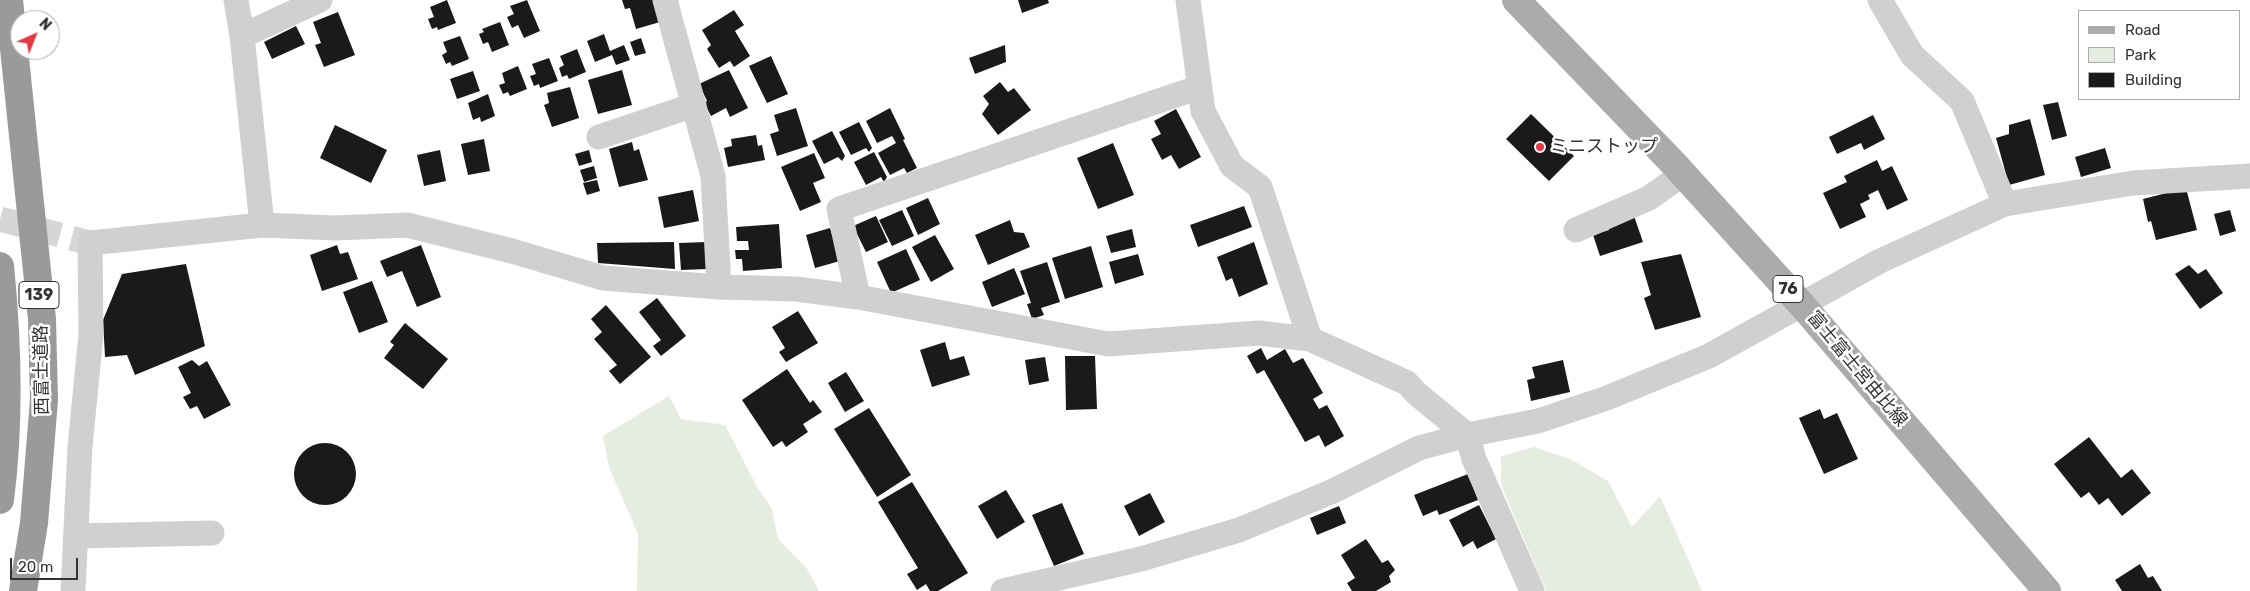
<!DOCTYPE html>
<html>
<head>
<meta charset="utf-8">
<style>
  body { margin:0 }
  #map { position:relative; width:2250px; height:591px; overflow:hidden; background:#fff; font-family:Rubik,sans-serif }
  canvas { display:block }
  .legend { position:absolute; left:2078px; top:10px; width:162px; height:90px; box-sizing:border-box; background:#fff; border:1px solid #adadad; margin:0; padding:6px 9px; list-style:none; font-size:15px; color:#333 }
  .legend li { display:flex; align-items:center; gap:10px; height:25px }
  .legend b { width:25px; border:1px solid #adadad }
  .north { position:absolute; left:10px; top:10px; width:50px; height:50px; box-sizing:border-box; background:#fff; border:1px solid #adadad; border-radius:50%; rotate:44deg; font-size:14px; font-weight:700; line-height:20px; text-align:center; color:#333 }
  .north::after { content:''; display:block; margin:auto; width:18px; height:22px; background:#e63946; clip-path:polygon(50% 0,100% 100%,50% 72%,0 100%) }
  .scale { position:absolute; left:10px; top:558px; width:68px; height:22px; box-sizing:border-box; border:2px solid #333; border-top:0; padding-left:6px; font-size:15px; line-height:18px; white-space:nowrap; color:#333; -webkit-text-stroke:4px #fff; paint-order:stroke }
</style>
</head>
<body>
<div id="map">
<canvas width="2250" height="591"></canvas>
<ul class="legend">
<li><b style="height:6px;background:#ababab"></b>Road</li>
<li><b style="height:14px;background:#e6ecdf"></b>Park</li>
<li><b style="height:14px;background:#1a1a1a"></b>Building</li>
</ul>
<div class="north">N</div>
<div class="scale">20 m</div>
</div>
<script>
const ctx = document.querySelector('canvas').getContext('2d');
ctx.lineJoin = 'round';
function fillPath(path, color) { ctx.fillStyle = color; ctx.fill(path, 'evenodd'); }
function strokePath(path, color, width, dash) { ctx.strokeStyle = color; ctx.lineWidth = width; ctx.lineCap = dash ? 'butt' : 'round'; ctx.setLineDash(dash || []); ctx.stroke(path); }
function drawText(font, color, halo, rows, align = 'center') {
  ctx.font = font + ' Rubik,"Noto Sans JP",sans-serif'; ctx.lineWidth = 5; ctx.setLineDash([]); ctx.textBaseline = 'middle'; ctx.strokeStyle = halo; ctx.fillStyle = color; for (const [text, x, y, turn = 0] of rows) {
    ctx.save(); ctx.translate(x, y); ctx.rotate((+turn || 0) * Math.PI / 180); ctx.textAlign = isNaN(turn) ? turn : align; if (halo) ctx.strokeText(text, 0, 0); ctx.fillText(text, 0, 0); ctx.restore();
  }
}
fillPath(new Path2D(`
  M669 396 681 419 725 425 757 487 772 509 778 539 807 569 819 591H637L638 534 609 467 603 436Z
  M1534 447 1572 460 1608 481 1632 527 1660 496 1702 591H1546L1501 485V456Z`), '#e6ecdf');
fillPath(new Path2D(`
  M447 0 456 23 438 30 437 27 432 29 428 19 434 17 430 7Z
  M527 0 540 31 524 38 518 25 512 28 507 17 514 14 510 6Z
  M622 0H653L660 22 636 29 630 8 625 9Z
  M1018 0H1048L1049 3 1022 13Z
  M734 10 744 25 735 31 750 56 734 67 730 61 719 68 707 49 711 45 702 30Z
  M338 12 355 55 324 67 315 45 321 43 313 22Z
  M500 22 509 45 492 52 488 42 483 44 479 34 484 32 482 29Z
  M296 26 305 44 272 59 264 42Z
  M604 34 610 51 624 45 630 60 616 65 612 55 595 62 587 41Z
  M460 36 469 59 452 66 450 62 446 64 442 55 447 52 443 42Z
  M641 38 646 53 635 56 630 42Z
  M1005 45 1006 62 975 74 969 58Z
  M577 49 586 72 569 79 567 75 562 77 559 68 564 65 560 56Z
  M771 56 788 94 767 103 749 66Z
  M549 58 558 81 540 88 539 84 534 86 530 76 536 74 532 64Z
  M518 66 527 89 510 96 508 92 503 94 499 85 505 83 502 73Z
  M622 70 632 105 598 114 588 80Z
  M729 70 748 108 730 117 726 108 711 116 704 103 707 101 699 84Z
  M473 71 480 91 457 99 450 79Z
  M1000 82 1008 92 1014 88 1031 110 998 135 982 114 989 104 983 96Z
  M570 87 579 118 552 127 544 105 549 103 547 93Z
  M488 94 495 116 481 122 480 117 473 120 468 103Z
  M2058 102 2067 136 2052 140 2043 105Z
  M796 108 808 146 777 156 770 134 779 131 774 115Z
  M890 108 905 139 903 140 917 168 907 173 904 168 890 175 878 153 896 143 892 136 877 143 866 121Z
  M1176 109 1201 157 1179 169 1171 155 1162 160 1151 139 1161 134 1154 121Z
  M1531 114 1574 156 1549 181 1506 139Z
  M1873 115 1885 139 1864 150 1861 143 1837 154 1829 137Z
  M2030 119 2045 175 2009 185 1996 138 2009 134V125Z
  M859 122 872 148 869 152 866 148 851 155 839 132Z
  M335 125 387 150 371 183 320 158Z
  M832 131 845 156 842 161 838 157 824 164 812 141Z
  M756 135 758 146 762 145 765 160 728 167 724 148 732 146 731 139Z
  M484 139 490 171 468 175 461 144Z
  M632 142 634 151 639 149 648 180 619 187 609 149Z
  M1113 143 1134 195 1098 209 1077 158Z
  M2105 148 2111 168 2081 177 2075 157Z
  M440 150 446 181 424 186 417 155Z
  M589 150 592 162 579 166 575 154Z
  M874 152 887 177 884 182 881 177 866 185 854 162Z
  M814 153 825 178 813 183 821 202 800 211 781 167Z
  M1877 160 1882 171 1892 166 1908 200 1887 210 1878 190 1868 195 1870 199 1860 204 1866 217 1840 229 1823 193 1847 182 1844 176Z
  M594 166 597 178 584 182 580 170Z
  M597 180 600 191 587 195 583 183Z
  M2186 188 2197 230 2156 240 2151 221 2148 222 2143 199Z
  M693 190 699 221 664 228 658 197Z
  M928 198 940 224 918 235 906 208Z
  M1244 206 1252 227 1198 247 1190 225Z
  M902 210 914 236 892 246 879 220Z
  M2230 210 2236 231 2220 236 2214 214Z
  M876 216 888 242 866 252 853 226Z
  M1634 216 1643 242 1600 256 1593 235 1609 230 1607 225Z
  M1010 220 1014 232 1024 233 1030 247 988 265 975 235Z
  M779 224 782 268 743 271 742 259H736L735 250H749L748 241H737L736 227Z
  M830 228 840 261 815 268 806 235Z
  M1132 229 1136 247 1111 253 1106 236Z
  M935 235 954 269 931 282 912 247Z
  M674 242 675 269 598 263 597 243Z
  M707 242 708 269 681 270 679 243Z
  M1254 242 1268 284 1239 297 1232 278 1226 281 1217 257Z
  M337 245 340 254 348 252 358 279 322 291 310 255Z
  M421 245 441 297 417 307 402 271 387 277 380 261Z
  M1091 246 1103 287 1065 299 1052 258Z
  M906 249 920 280 891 293 877 262Z
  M1138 254 1144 275 1115 284 1109 262Z
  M1681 254 1701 317 1655 330 1644 298 1651 295 1641 262Z
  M1047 262 1060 302 1041 308 1044 315 1032 319 1027 304 1031 303 1020 271Z
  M186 264 205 346 135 375 127 355 105 357 103 320 122 274Z
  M2189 265 2198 274 2206 269 2223 293 2200 309 2175 274Z
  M1014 268 1025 294 992 307 982 282Z
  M372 281 388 322 359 333 343 292Z
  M657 298 686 336 661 356 653 346 661 340 639 312Z
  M606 305 651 357 620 384 609 371 617 365 594 339 602 332 591 319Z
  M798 311 818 343 786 362 779 352 785 348 772 327Z
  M405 323 448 359 423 389 384 358 394 345 390 342Z
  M945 342 950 360 964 356 970 375 932 387 920 350Z
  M1261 348 1267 360 1285 349 1293 363 1303 358 1323 393 1313 399 1319 409 1327 405 1344 436 1325 447 1319 435 1305 442 1264 370 1257 374 1247 356Z
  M1065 356H1095L1097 409 1066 410Z
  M1045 357 1049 381 1029 385 1025 360Z
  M192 360 199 366 207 361 231 405 204 419 197 406 190 409 183 397 191 393 178 367Z
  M1563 360 1570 392 1531 401 1527 380 1535 378 1532 367Z
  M787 369 810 403 813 400 822 412 803 424 808 432 786 447 782 441 773 447 742 400Z
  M846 372 864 401 845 412 828 383Z
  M869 408 911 475 877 497 834 429Z
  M1820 409 1824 419 1837 413 1858 459 1824 474 1799 418Z
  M2089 437 2121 478 2132 469 2151 493 2122 516 2108 498 2099 505 2089 492 2081 498 2054 464Z
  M294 474a31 31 0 1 1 62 0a31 31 0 1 1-62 0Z
  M1468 474 1478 500 1439 515 1437 510 1423 516 1414 495Z
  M912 482 968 573 938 591H930L926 584 917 590 907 574 918 568 878 502Z
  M1006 490 1025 522 997 539 978 506Z
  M1150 493 1165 522 1139 536 1124 506Z
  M1062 503 1084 554 1054 566 1032 515Z
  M1479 505 1496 539 1477 549 1473 541 1463 547 1449 520Z
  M1339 506 1346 523 1317 535 1310 518Z
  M1366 539 1382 563 1388 560 1395 570 1389 576 1391 582 1376 591H1352L1347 583 1355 578 1341 555Z
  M2140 564 2148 578 2153 576 2162 591H2122L2115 580Z`), '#1a1a1a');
strokePath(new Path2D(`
  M0 219 90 243`), '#d6d6d6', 25, [25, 12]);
strokePath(new Path2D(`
  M236 0 242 36
  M665 0 713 176 719 287
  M1188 0 1203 111 1232 166 1260 187 1310 339
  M1880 0 1912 55 1962 101 2005 204
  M599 137 694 105
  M262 225 242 36 320 0
  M1576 230 1649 198 1683 174
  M858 297 839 209 1200 87
  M76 536 212 533
  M73 591 80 447 91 334 90 243 262 225 335 228 407 225 512 251 603 278 719 287 796 289 858 297 1108 344 1259 333 1310 339 1407 383 1416 393 1467 435 1474 459 1532 591
  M1003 591 1141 559 1239 530 1331 492 1419 448 1467 435 1538 421 1607 398 1709 356 1880 261 2005 204 2133 183 2250 176`), '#d0d0d0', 25);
strokePath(new Path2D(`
  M1516 0 1674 164 1802 305 2047 591`), '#ababab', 28);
strokePath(new Path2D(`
  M9 0 42 319 44 400 34 523 23 591
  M0 266C8 345 10 422 0 500`), '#9a9a9a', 28);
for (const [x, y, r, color] of [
  [1540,147,5,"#e63946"]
]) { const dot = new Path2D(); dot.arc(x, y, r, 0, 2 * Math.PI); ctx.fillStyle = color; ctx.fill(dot); strokePath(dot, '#fff', 2); }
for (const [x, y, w] of [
  [1788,289,30],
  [39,295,40]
]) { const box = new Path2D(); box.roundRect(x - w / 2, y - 13.5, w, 27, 4); ctx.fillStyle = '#fff'; ctx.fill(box); strokePath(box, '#333', 1); }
drawText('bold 16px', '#333', null, [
  ["76",1788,289],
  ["139",39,295]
]);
drawText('18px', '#333', '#fff', [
  ["ミニストップ",1550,147]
], 'left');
drawText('18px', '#333', '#fff', [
  ["富士富士宮由比線",1857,369,50],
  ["西富士道路",42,370,-91]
]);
</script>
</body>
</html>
